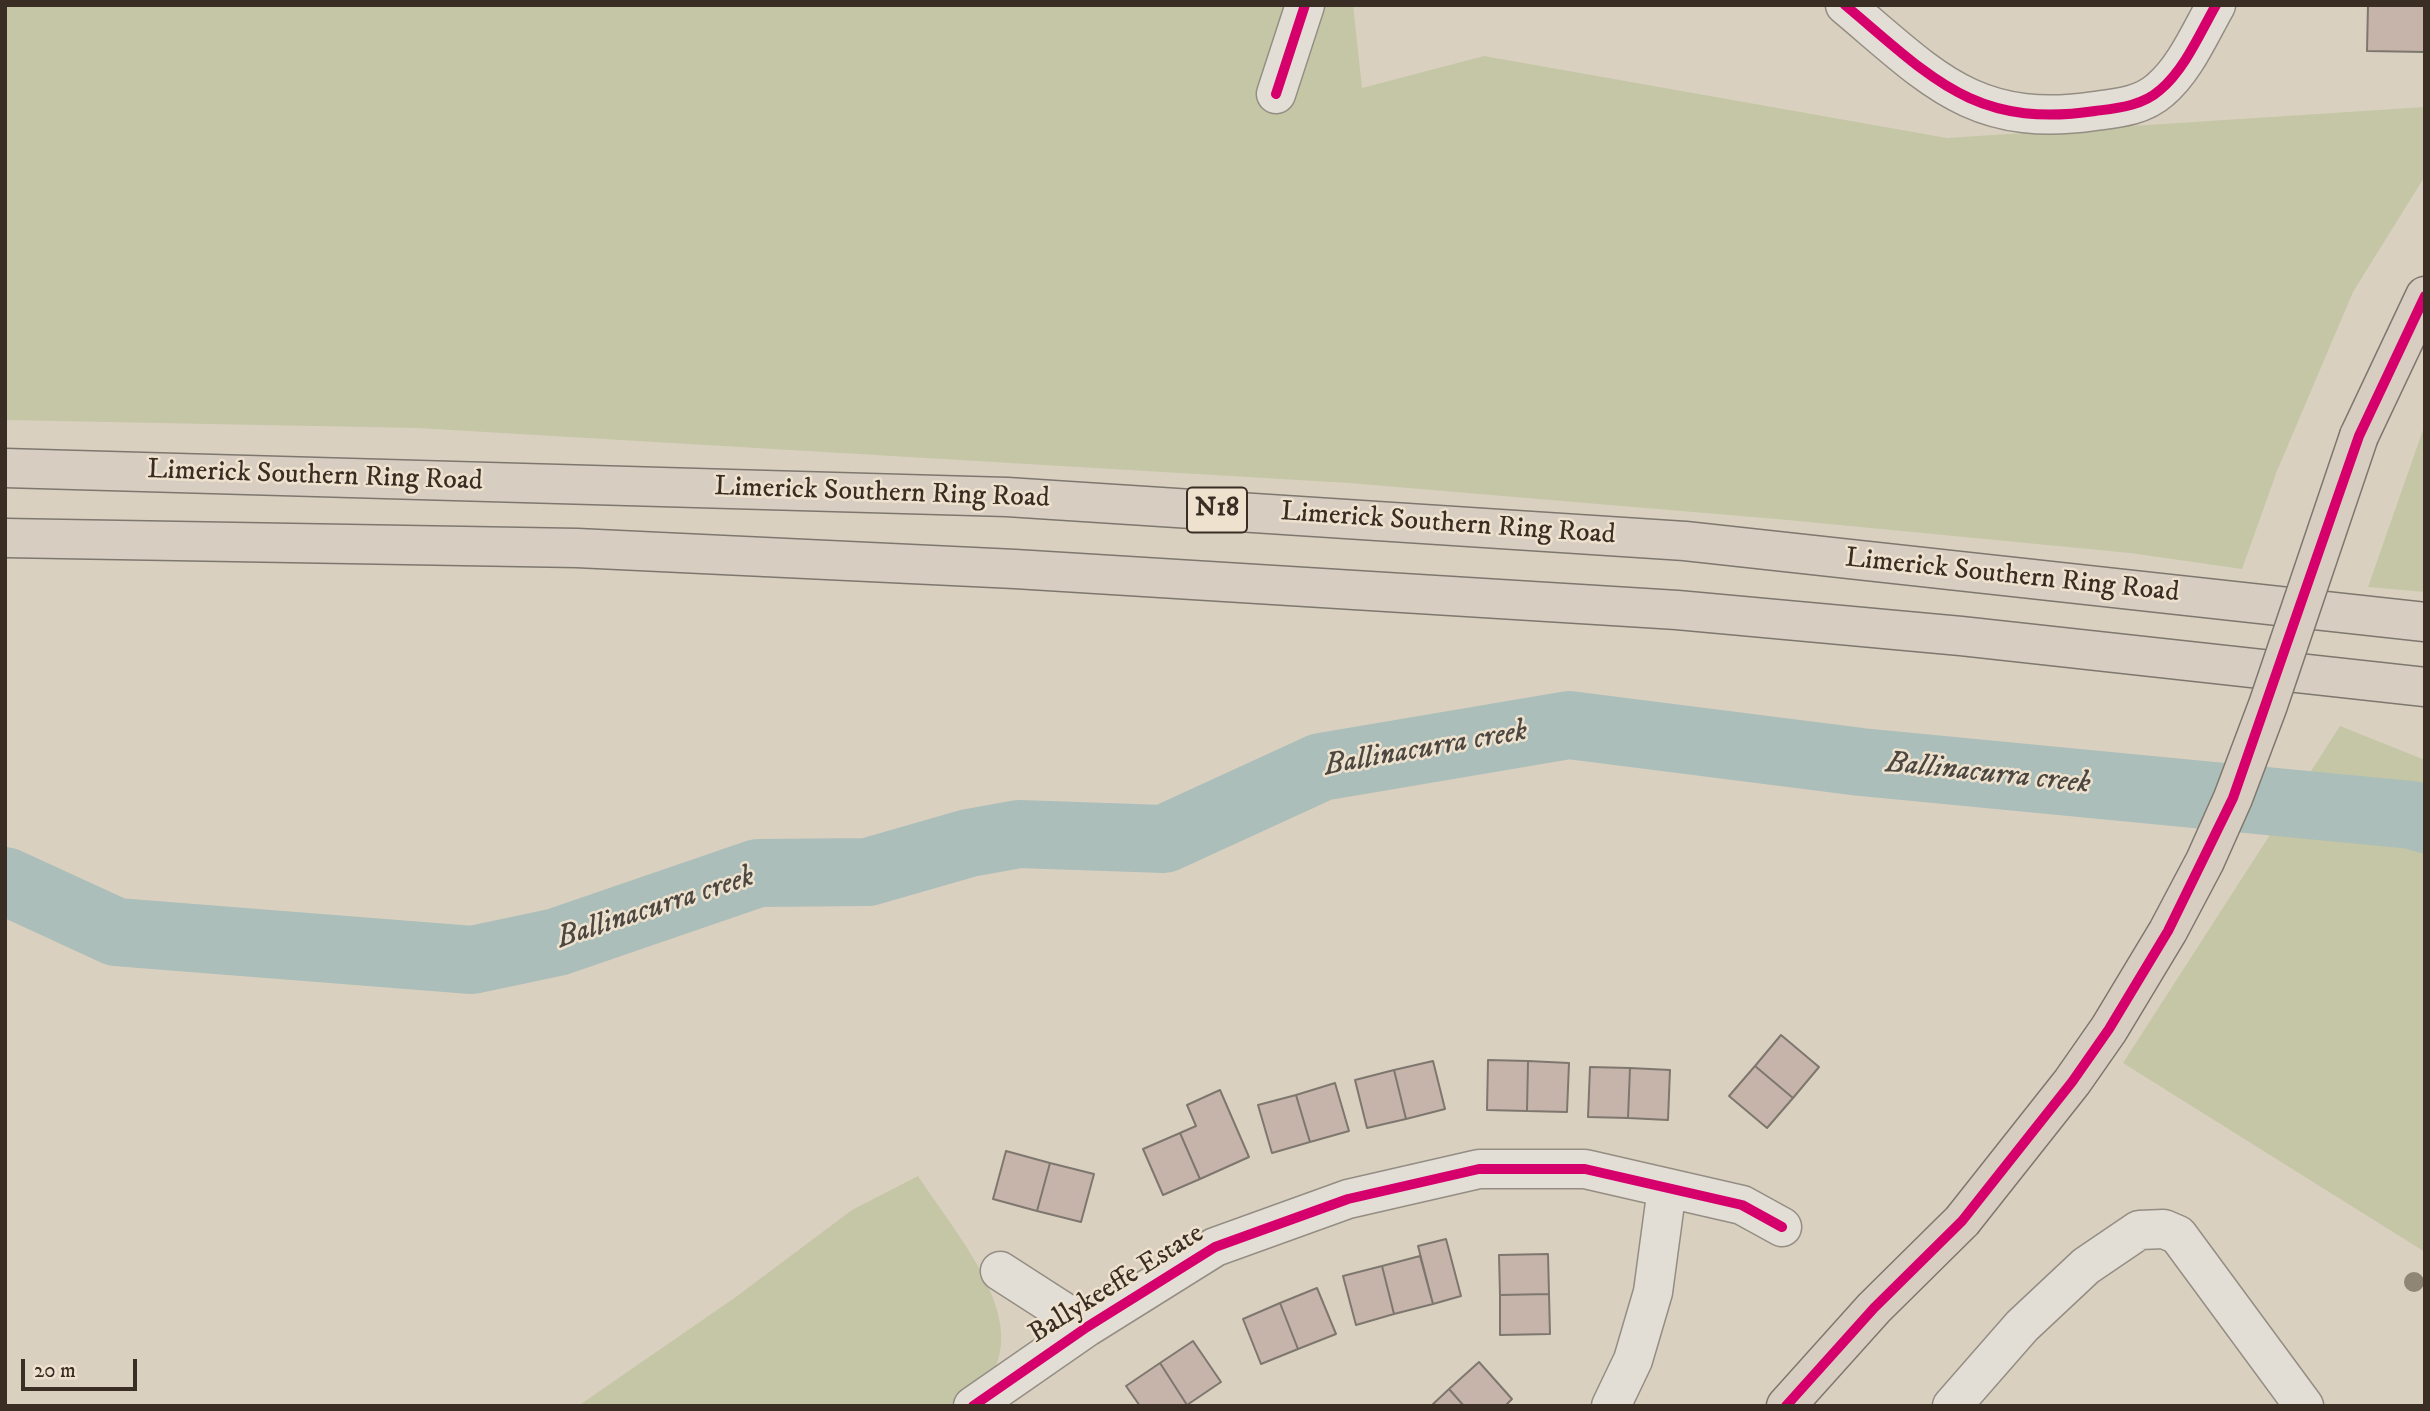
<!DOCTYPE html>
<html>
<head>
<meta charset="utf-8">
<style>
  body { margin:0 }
  #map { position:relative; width:2430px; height:1411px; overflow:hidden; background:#dad0c0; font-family:"IM FELL DW Pica",serif }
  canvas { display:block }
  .frame { position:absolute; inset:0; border:7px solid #392d24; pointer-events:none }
  .scale { position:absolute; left:21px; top:1359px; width:116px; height:32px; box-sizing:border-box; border:4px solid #392d24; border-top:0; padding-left:9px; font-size:21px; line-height:24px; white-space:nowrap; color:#392d24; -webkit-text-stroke:5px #eee2cf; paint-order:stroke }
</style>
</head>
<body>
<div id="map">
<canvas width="2430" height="1411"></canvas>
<div class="frame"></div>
<div class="scale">20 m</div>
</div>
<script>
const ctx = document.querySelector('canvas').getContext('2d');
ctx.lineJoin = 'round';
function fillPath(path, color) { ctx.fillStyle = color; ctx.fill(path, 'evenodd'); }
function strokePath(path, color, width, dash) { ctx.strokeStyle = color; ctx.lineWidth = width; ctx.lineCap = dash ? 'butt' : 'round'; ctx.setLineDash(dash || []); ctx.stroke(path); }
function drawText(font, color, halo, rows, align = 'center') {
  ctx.font = font + ' "IM FELL DW Pica",serif'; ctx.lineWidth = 5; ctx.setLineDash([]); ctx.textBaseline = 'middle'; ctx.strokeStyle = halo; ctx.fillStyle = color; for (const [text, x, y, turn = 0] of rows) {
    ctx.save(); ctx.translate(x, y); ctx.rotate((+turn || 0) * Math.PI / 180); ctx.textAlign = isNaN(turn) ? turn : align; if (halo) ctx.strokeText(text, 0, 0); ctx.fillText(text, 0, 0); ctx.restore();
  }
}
fillPath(new Path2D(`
  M5 5H1353L1362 88 1484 56 1947 138 2425 107V176L2353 292 2277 471 2242 569 2130 553 1788 520 1349 483 418 428 5 420Z
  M2425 427V592L2368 587 2423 430Z
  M2340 726 2425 760V1252L2123 1063Z
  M918 1176C949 1224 1020 1305 997 1363 989 1382 964 1395 948 1406H578L733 1299 852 1210Z`), '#c4c6a5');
strokePath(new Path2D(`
  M5 881 116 932 472 960 557 942 758 873 868 872 969 843 1019 834 1164 839 1321 767 1569 725 1861 762 2412 815 2425 819`), '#acbeb9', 68);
const building = new Path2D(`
  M2368 5H2425V52L2367 51Z
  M1781 1035 1819 1067 1793 1098 1755 1066Z
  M1488 1060 1528 1061 1527 1111 1487 1110Z
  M1433 1061 1445 1109 1406 1119 1394 1070Z
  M1528 1061 1569 1063 1567 1112 1527 1111Z
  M1755 1066 1793 1098 1767 1128 1729 1096Z
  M1590 1067 1630 1068 1628 1118 1588 1117Z
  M1630 1068 1670 1070 1668 1120 1628 1118Z
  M1394 1070 1406 1119 1367 1128 1355 1080Z
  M1335 1083 1349 1131 1310 1142 1296 1095Z
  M1220 1090 1249 1157 1200 1179 1180 1133 1196 1126 1187 1105Z
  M1296 1095 1310 1142 1272 1153 1258 1105Z
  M1180 1133 1200 1179 1163 1195 1143 1149Z
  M1006 1151 1050 1163 1037 1211 993 1199Z
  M1050 1163 1094 1174 1081 1222 1037 1211Z
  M1446 1239 1461 1296 1433 1304 1418 1246Z
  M1548 1254 1549 1294 1500 1295 1499 1255Z
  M1420 1256 1433 1304 1394 1314 1382 1266Z
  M1382 1266 1394 1314 1356 1325 1343 1276Z
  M1317 1288 1336 1334 1298 1349 1280 1303Z
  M1549 1294 1550 1334 1500 1335V1295Z
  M1280 1303 1298 1349 1261 1364 1243 1319Z
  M1193 1341 1221 1382 1187 1405 1160 1363Z
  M1479 1362 1512 1399 1505 1406H1464L1449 1389Z
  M1160 1363 1187 1405 1186 1406H1140L1126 1386Z
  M1449 1389 1464 1406H1431Z`);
fillPath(building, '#c6b4ab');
strokePath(building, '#7e776e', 2);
const minor = new Path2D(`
  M1845 5C1931 77 1974 129 2095 111 2118 108 2142 106 2160 90 2185 69 2200 33 2216 5
  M1276 94 1305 5
  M1000 1271 1087 1327
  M973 1406 1087 1327 1215 1247 1348 1199 1479 1169H1585L1742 1205 1782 1227
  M1611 1406 1633 1360 1653 1292 1667 1188
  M1952 1406 2022 1326 2086 1266 2139 1230 2164 1229 2178 1235 2304 1406`);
const major = new Path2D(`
  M2359 436 2425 296
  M1786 1406 1874 1308 1962 1221`);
const highway = new Path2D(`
  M5 468 1007 497 1685 541 2425 622
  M5 538 577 548 1015 569 1677 610 1961 636 2425 687`);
strokePath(minor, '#948d83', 41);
strokePath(major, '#7e776e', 41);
strokePath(highway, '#7e776e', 41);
strokePath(minor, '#e2ded5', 38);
strokePath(major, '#d7cdc0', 38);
strokePath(highway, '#d7cdc0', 38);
const majorBridge = new Path2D(`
  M1962 1221 2072 1082 2109 1029 2168 931 2205 861 2233 798 2268 705 2359 436`);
strokePath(majorBridge, '#7e776e', 41, []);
strokePath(majorBridge, '#d7cdc0', 38);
strokePath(new Path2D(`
  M1845 5C1931 77 1974 129 2095 111 2118 108 2142 106 2160 90 2185 69 2200 33 2216 5
  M1276 94 1305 5
  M973 1406 1087 1327 1215 1247 1348 1199 1479 1169H1585L1742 1205 1782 1227
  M1786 1406 1874 1308 1962 1221 2072 1082 2109 1029 2168 931 2233 798 2359 436 2425 296`), '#d6006c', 10);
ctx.fillStyle = '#8f8676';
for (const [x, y] of [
  [2414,1282]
]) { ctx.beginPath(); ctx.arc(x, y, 10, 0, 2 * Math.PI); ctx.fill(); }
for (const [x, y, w] of [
  [1217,510,60]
]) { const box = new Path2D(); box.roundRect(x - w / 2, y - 22.5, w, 45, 5); ctx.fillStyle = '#eee2cf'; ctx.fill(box); strokePath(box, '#392d24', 2); }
drawText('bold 26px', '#392d24', null, [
  ["N18",1217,510]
]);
drawText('28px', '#392d24', '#eee2cf', [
  ["Limerick Southern Ring Road",315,477,2],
  ["Limerick Southern Ring Road",882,494,2],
  ["Limerick Southern Ring Road",1448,525,4],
  ["Limerick Southern Ring Road",2012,577,6],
  ["Ballykeeffe Estate",1117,1285,-32]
]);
drawText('italic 30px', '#4c4841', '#eee2cf', [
  ["Ballinacurra creek",1426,750,-10],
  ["Ballinacurra creek",1988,775,6],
  ["Ballinacurra creek",656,909,-18]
]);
</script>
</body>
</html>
